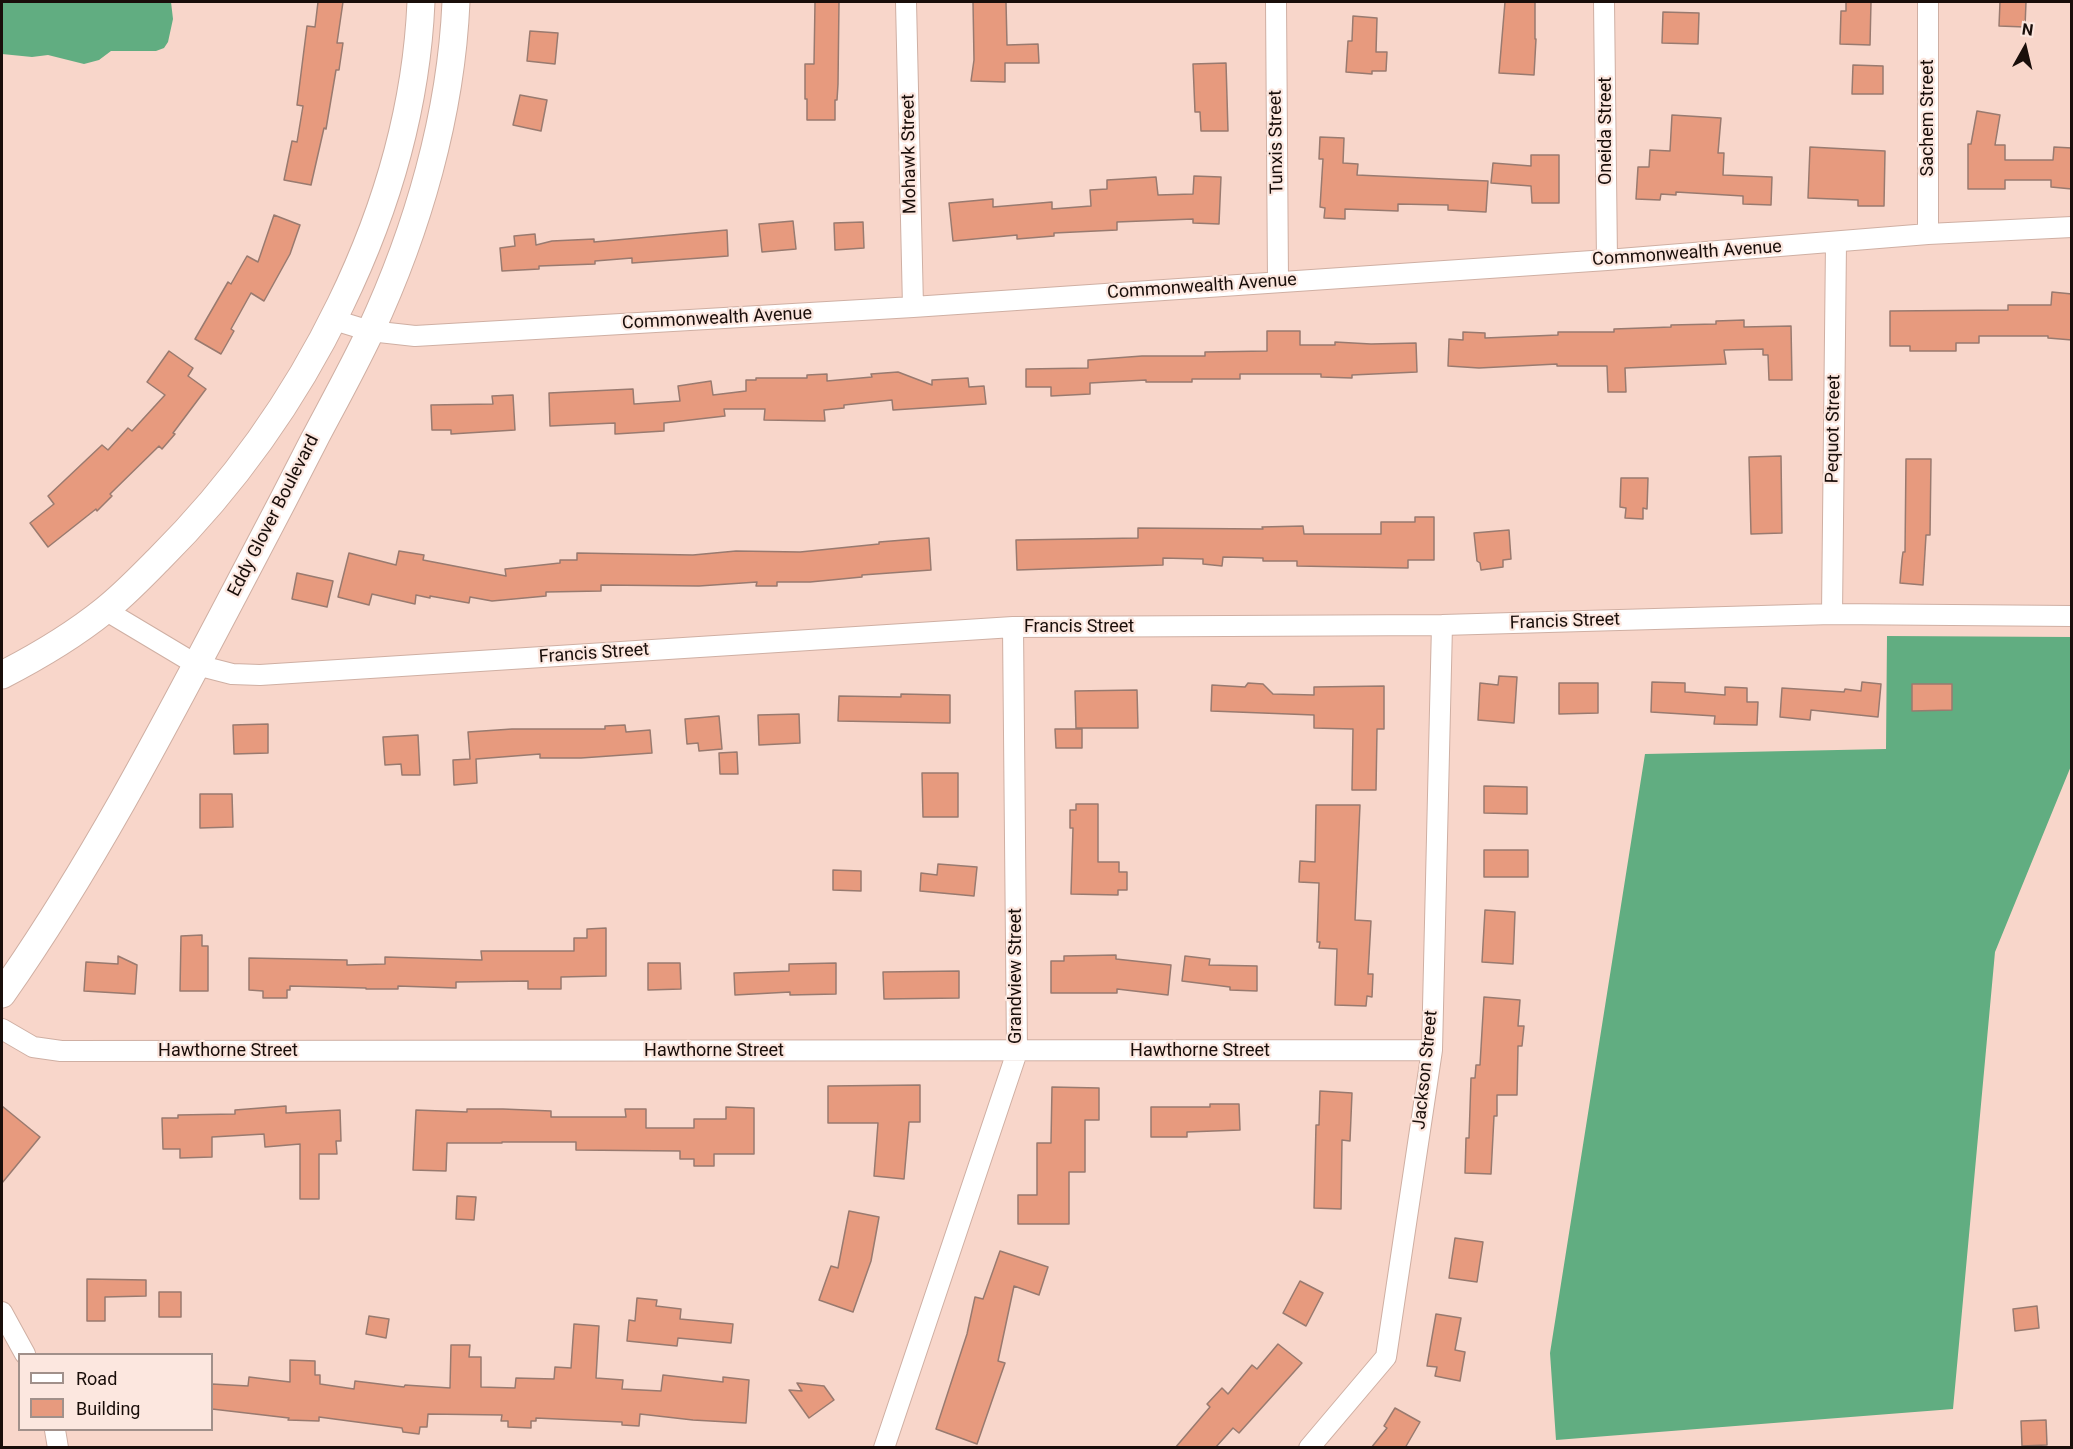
<!DOCTYPE html>
<html>
<head>
<meta charset="utf-8">
<style>
  body { margin:0 }
  #map { position:relative; width:2073px; height:1449px; overflow:hidden; background:#f8d6ca; font-family:Roboto,sans-serif }
  canvas { display:block }
  .frame { position:absolute; inset:0; border:3px solid #190e0a; pointer-events:none }
  .legend { position:absolute; left:18px; top:1353px; width:195px; height:78px; box-sizing:border-box; background:#fce7df; border:2px solid #a1908a; margin:0; padding:8px 10px; list-style:none; font-size:18px; color:#190e0a }
  .legend li { display:flex; align-items:center; gap:12px; height:30px }
  .legend b { width:30px; border:2px solid #a1908a }
  .north { position:absolute; left:1995px; top:18px; width:60px; height:60px; -webkit-text-stroke:4px #fce7df; paint-order:stroke; rotate:8deg; font-size:16px; font-weight:700; line-height:24px; text-align:center; color:#190e0a }
  .north::after { content:''; display:block; margin:auto; width:21px; height:27px; background:#190e0a; clip-path:polygon(50% 0,100% 100%,50% 72%,0 100%) }
</style>
</head>
<body>
<div id="map">
<canvas width="2073" height="1449"></canvas>
<div class="frame"></div>
<ul class="legend">
<li><b style="height:8px;background:#fff"></b>Road</li>
<li><b style="height:16px;background:#e79a7e"></b>Building</li>
</ul>
<div class="north">N</div>
</div>
<script>
const ctx = document.querySelector('canvas').getContext('2d');
ctx.lineJoin = 'round';
function fillPath(path, color) { ctx.fillStyle = color; ctx.fill(path, 'evenodd'); }
function strokePath(path, color, width, dash) { ctx.strokeStyle = color; ctx.lineWidth = width; ctx.lineCap = dash ? 'butt' : 'round'; ctx.setLineDash(dash || []); ctx.stroke(path); }
function drawText(font, color, halo, rows, align = 'center') {
  ctx.font = font + ' Roboto,sans-serif'; ctx.lineWidth = 4.5; ctx.setLineDash([]); ctx.textBaseline = 'middle'; ctx.strokeStyle = halo; ctx.fillStyle = color; for (const [text, x, y, turn = 0] of rows) {
    ctx.save(); ctx.translate(x, y); ctx.rotate((+turn || 0) * Math.PI / 180); ctx.textAlign = isNaN(turn) ? turn : align; if (halo) ctx.strokeText(text, 0, 0); ctx.fillText(text, 0, 0); ctx.restore();
  }
}
fillPath(new Path2D(`
  M2 2H171L173 19 168 42 164 48 156 51H111L99 60 84 64 48 55 32 57 2 54Z
  M1887 636 2071 637V766L1995 952 1953 1409 1556 1440 1550 1353 1645 754 1886 749Z`), '#61ad81');
const building = new Path2D(`
  M318 2H343L337 43H343L339 70H336L326 129 324 128 311 185 284 180 292 141 297 142 303 106 297 105 307 26 315 27Z
  M815 2H839L838 84 837 100H835V120H807V99H805V64H814Z
  M973 2H1006L1007 45 1038 44 1039 63H1005V82L971 81 974 60Z
  M1505 2H1535V39H1536L1534 75 1499 73Z
  M1846 2H1871L1870 45 1840 44 1841 11H1846Z
  M2000 2H2026L2025 27 1999 26Z
  M1663 12 1699 13 1698 44 1662 43Z
  M1353 16 1377 18 1376 52H1387L1386 71H1372V74L1346 72 1348 41H1352Z
  M530 31 558 33 555 64 527 61Z
  M1226 63 1228 131H1201L1200 112H1195L1193 64Z
  M1853 65 1883 66V94H1852Z
  M520 95 547 100 541 131 513 125Z
  M1977 111 2000 115 1995 145H2005V160H2053L2054 147 2072 148V189L2051 187V180H2005V189H1968V144H1971Z
  M1672 115 1721 118 1718 153H1724L1723 175 1772 177 1771 205 1743 204V196L1676 192V195L1661 194 1660 200 1636 199 1638 167H1649L1650 150 1670 151Z
  M1320 137 1344 138 1343 163 1358 164 1357 175 1488 181 1486 212 1448 210V205L1398 204V211L1345 209V219L1324 218 1325 208 1320 207 1323 159H1319Z
  M1810 147 1885 151 1884 206H1858V200L1808 198Z
  M1531 155H1559V203H1532L1531 186 1491 183 1493 163 1531 166Z
  M1194 176 1221 177 1219 224 1193 223V219L1117 222V230L1054 233V236L1017 239V235L953 241 949 203 993 199V207L1052 202V209L1091 206 1090 190 1107 189V180L1156 177 1158 195 1193 194Z
  M274 215 300 225 290 254 264 301 251 293 231 329 234 331 221 354 195 339 228 282 231 284 247 256 258 262Z
  M793 221 796 249 762 252 759 224Z
  M863 222 864 248 835 250 834 223Z
  M727 230 728 256 632 263V258L595 261V264L539 266V269L502 271 500 248 515 246 514 236 535 234 536 245 552 241 594 239V242Z
  M2052 292 2072 294V340L2048 338V336H1979V343H1956V351H1910V346H1890V311L2008 310V305H2051Z
  M1744 320V327L1791 326 1792 380H1769L1768 355H1763V349L1724 350 1726 364 1625 368 1626 392H1608L1607 366H1557V364L1479 368 1448 366 1449 339 1463 340V332L1485 333V338L1558 335V332H1614V329L1671 327V325L1716 324V321Z
  M1267 331H1300V345H1335V342L1371 344 1416 343 1417 372 1352 375V378L1321 377V374H1240V379H1192V382H1146V380L1090 383V394L1051 396V387H1026V369L1088 368V360L1142 356H1205V352L1267 351Z
  M169 351 193 368 188 376 206 389 173 433 175 434 162 449 159 446 110 494 112 496 97 511 96 509 48 547 30 523 54 504 48 496 102 445 108 450 128 428 132 431 165 395 147 382Z
  M898 372 932 385V380L968 378 969 387 984 386 986 404 893 410 892 400 844 405V408L824 410 825 421 764 420 765 409H724L725 416 664 423V431L615 434V423L550 426 549 393 633 389 634 404 680 401 678 386 711 381 713 395 746 391V380H756V378H807V375L827 374V381L872 377 871 374Z
  M513 395 515 430 451 434V430H432L431 405 493 404 492 396Z
  M1781 456 1782 533 1751 534 1749 457Z
  M1906 459H1931L1930 535H1926L1923 585 1900 583 1902 559 1903 552H1905Z
  M1621 478H1648L1647 509 1643 508V519L1625 518 1626 508 1620 507Z
  M1415 517H1434V560H1408V568L1297 566V561H1263V558L1223 557 1222 566 1203 564V559L1163 558V565L1017 570 1016 540 1138 538V528L1263 529 1262 527 1303 526 1304 534H1381V522H1415Z
  M1509 530 1511 559 1503 560V567L1481 570 1480 563 1477 561 1474 533Z
  M929 538 931 570 862 575V577L810 582H777V586H756L757 582 699 586 601 585V591L546 592V596L492 601 470 597 469 603 430 596V598L416 595 415 604 372 594 369 605 338 597 349 553 396 565 399 551 424 555 423 560 506 576 505 569 560 563V560H577V553L693 555 736 551 800 552 879 544V542Z
  M297 573 333 581 327 607 292 599Z
  M1499 676 1517 677 1514 723 1478 720 1480 683 1498 685Z
  M1652 682 1685 683V692L1725 695V687L1747 688V702H1758L1757 725 1714 724 1715 716 1651 712Z
  M1862 682 1881 684 1878 717 1811 710 1810 720 1780 717 1782 688 1844 692 1845 689 1861 691Z
  M1248 683 1263 684 1273 694 1314 695V687L1384 686V729H1377L1376 790H1352L1353 729 1314 728V715L1211 711 1212 685 1245 687Z
  M1559 683H1598V713L1559 714Z
  M1912 684H1952V710L1912 711Z
  M1137 690 1138 728H1076L1075 691Z
  M901 694 950 695V723L838 721 839 696 901 697Z
  M799 714 800 743 759 745 758 715Z
  M719 716 722 749 699 751 698 743 687 744 685 719Z
  M268 724V753L234 754 233 725Z
  M625 725 626 732 650 730 652 753 581 758H540V754L476 759 477 783 454 785 453 760 470 759 468 732 512 729H605V726Z
  M1055 729H1082V748H1056Z
  M418 735 420 775H402L401 764 385 765 383 737Z
  M737 752 738 774H720L719 753Z
  M922 773H958V817H923Z
  M1484 786 1527 787V814L1484 813Z
  M200 794H232L233 827 200 828Z
  M1076 804H1098V862H1119V872H1127V890H1118V895L1071 894 1073 828H1070V810H1076Z
  M1316 805H1360L1355 920 1371 921 1368 974H1373L1372 997 1367 996 1366 1006 1335 1005 1337 949 1319 948 1320 942H1317L1319 883 1299 882 1300 861 1315 862Z
  M1484 850H1528V877H1484Z
  M938 864 977 867 974 896 920 891 921 873 937 875Z
  M833 870 861 871V891L833 890Z
  M1485 910 1515 912 1513 964 1482 962Z
  M606 928V976L561 977V989H528V981L456 982V988L398 986V989H366V988L290 986V990H287V998H263V991L249 990V958L347 960V965L385 964V957L482 960 481 951H574V938H587V929Z
  M202 935V946H208V991H180L181 936Z
  M1116 955V959L1171 965 1168 995 1117 989V993H1051V961H1064V956Z
  M118 956 137 965 135 994 84 991 86 962 118 964Z
  M1185 956 1210 959 1209 965 1257 966V991L1230 990V987L1182 981Z
  M648 963H680L681 989 648 990Z
  M836 963V994L790 995V992L735 995 734 973 789 971V964Z
  M959 971V998L884 999 883 972Z
  M1484 997 1520 1000 1518 1026H1524L1522 1046H1518L1517 1095H1497V1116H1494L1491 1174 1465 1173 1466 1138H1469L1471 1078H1475L1476 1065H1480Z
  M920 1085V1122H909L904 1179 874 1176 878 1123H828V1086Z
  M1052 1087 1099 1088V1120H1085V1172H1069V1224H1018V1195H1037V1143H1051Z
  M1320 1091 1352 1093 1350 1141 1342 1140 1341 1209 1314 1208 1316 1125H1319Z
  M1210 1104H1239L1240 1130 1187 1132V1137H1151V1107H1210Z
  M2 1106 40 1137 2 1183Z
  M286 1106V1113L340 1110 341 1141H336L337 1154H319V1199H300V1144L265 1147 264 1134 212 1137V1157L180 1158V1149H163L162 1118H178V1115L235 1114V1110Z
  M726 1107 754 1108V1154H714V1166H694V1159H680V1151L576 1150V1142H502V1143H447L446 1171 413 1170 416 1110 467 1112V1109H503L551 1111V1117H626L625 1109H646V1128H694V1119H726Z
  M457 1196 476 1197 474 1220 456 1219Z
  M849 1211 879 1217 871 1261 853 1312 819 1300 831 1266 838 1268Z
  M1455 1238 1483 1242 1477 1282 1449 1278Z
  M1000 1251 1048 1267 1039 1295 1014 1286 998 1361 1005 1363 977 1444 936 1429 967 1334 975 1297 983 1299Z
  M87 1279 146 1280V1296L105 1297V1321H87Z
  M1300 1281 1323 1293 1306 1326 1283 1313Z
  M159 1292H181V1317H159Z
  M637 1298 657 1300 656 1306 681 1309 680 1319 733 1324 731 1343 678 1338 677 1346 627 1341 629 1320 635 1321Z
  M2037 1306 2039 1328 2015 1331 2013 1309Z
  M1436 1314 1461 1318 1455 1350 1465 1352 1460 1381 1435 1376 1437 1367 1427 1366Z
  M369 1316 389 1319 386 1338 366 1334Z
  M574 1324 599 1326 596 1378 623 1380 622 1389 661 1391 663 1375 723 1382V1377L749 1380 746 1423 693 1420 640 1414 639 1426 622 1425V1422L536 1418V1421H531V1428L508 1427V1421H501L502 1415 428 1414 427 1427H420L419 1434 403 1432 402 1428 319 1417V1421L288 1420 289 1418 212 1409V1384L248 1386 249 1377 290 1382V1360L315 1361V1375H320V1384L354 1389 355 1381 404 1387 405 1385 450 1388 451 1345H470L469 1357H481V1387L515 1388 516 1378 554 1379 555 1367 571 1368Z
  M1278 1344 1302 1363 1239 1433 1233 1428 1215 1448H1175L1210 1407 1207 1404 1222 1388 1228 1394 1252 1365 1257 1369Z
  M797 1383 824 1386 834 1400 809 1418 789 1390 802 1391Z
  M1395 1408 1420 1422 1405 1448H1371L1387 1428 1384 1426Z
  M2046 1420 2047 1445 2022 1446 2021 1421Z`);
fillPath(building, '#e79a7e');
strokePath(building, '#997a6f', 1.5);
const street = new Path2D(`
  M906 2 913 307
  M1276 2 1278 282
  M1604 2 1607 260
  M1928 234V2
  M334 320 370 331 415 336 913 307 1607 260 1928 234 2072 227
  M105 610 197 665 232 674 260 675 1013 627 1442 625 1832 614 2072 616
  M1832 614 1836 243
  M2 1029 33 1047 61 1051 1432 1050
  M2 1312 25 1354
  M55 1430 58 1448
  M884 1448 1017 1052 1013 627
  M1309 1448 1386 1357 1432 1050 1442 625`);
const secondary = new Path2D(`
  M2 675C37 657 74 635 105 610 124 595 141 577 158 560 303 416 412 208 421 2
  M2 994C91 867 163 729 235 592 262 541 288 491 314 440 333 404 353 368 370 332 418 229 451 115 456 2`);
strokePath(street, '#cfafa3', 22);
strokePath(secondary, '#cfafa3', 29);
strokePath(street, '#fff', 20);
strokePath(secondary, '#fff', 27);
drawText('18px', '#190e0a', '#fce7df', [
  ["Sachem Street",1928,118,-90],
  ["Oneida Street",1606,131,-90],
  ["Tunxis Street",1277,142,-91],
  ["Mohawk Street",910,154,-91],
  ["Commonwealth Avenue",1687,254,-4],
  ["Commonwealth Avenue",1202,287,-4],
  ["Commonwealth Avenue",717,319,-3],
  ["Pequot Street",1834,429,-89],
  ["Eddy Glover Boulevard",274,516,-63],
  ["Francis Street",1565,622,-2],
  ["Francis Street",1079,627],
  ["Francis Street",594,654,-4],
  ["Grandview Street",1016,976,-90],
  ["Hawthorne Street",228,1051],
  ["Hawthorne Street",714,1051],
  ["Hawthorne Street",1200,1051],
  ["Jackson Street",1426,1070,-84]
]);
</script>
</body>
</html>
